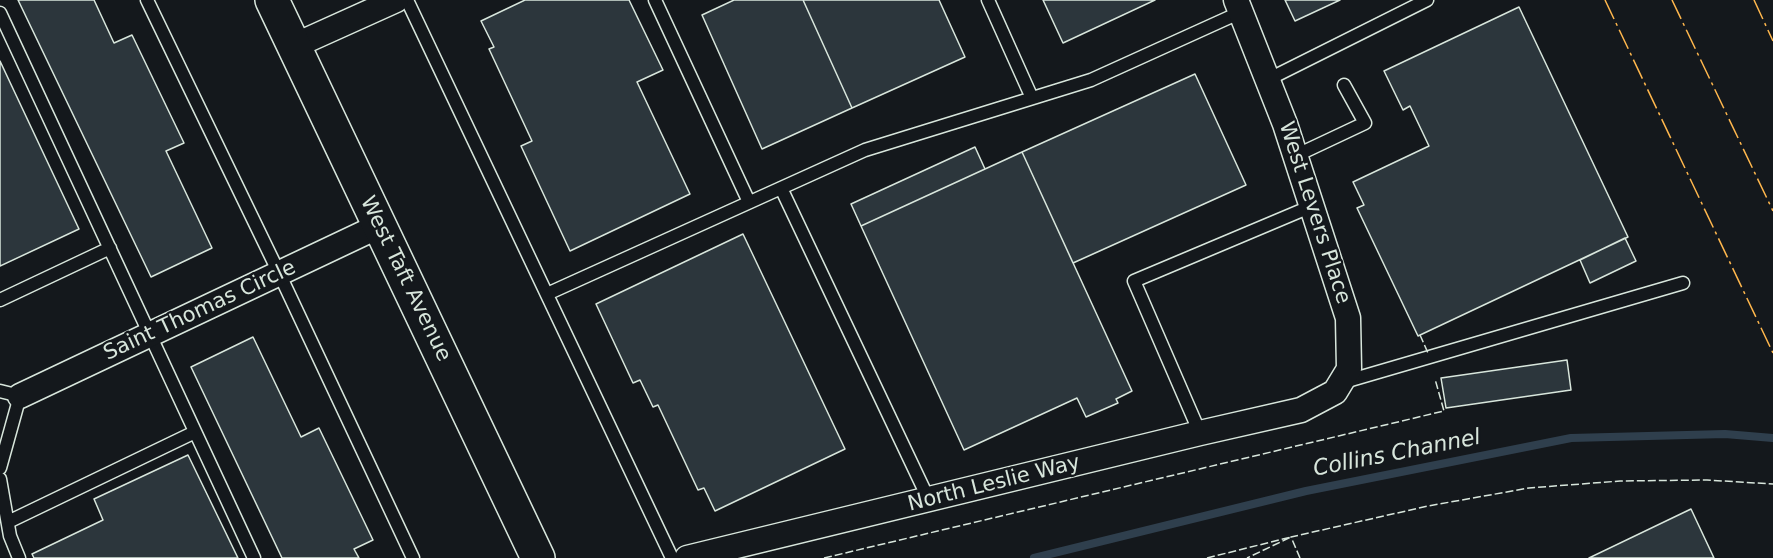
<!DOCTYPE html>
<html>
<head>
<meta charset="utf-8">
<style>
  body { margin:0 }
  canvas { display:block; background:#14181c }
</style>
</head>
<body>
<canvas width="1773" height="558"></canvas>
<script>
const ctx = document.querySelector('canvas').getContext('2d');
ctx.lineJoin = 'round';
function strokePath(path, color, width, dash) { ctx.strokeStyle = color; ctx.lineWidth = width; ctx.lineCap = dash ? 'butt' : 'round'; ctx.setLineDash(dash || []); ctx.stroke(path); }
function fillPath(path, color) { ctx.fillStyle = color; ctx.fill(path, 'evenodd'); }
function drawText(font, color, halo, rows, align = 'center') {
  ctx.font = font + ' "DejaVu Sans",sans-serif'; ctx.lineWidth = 4.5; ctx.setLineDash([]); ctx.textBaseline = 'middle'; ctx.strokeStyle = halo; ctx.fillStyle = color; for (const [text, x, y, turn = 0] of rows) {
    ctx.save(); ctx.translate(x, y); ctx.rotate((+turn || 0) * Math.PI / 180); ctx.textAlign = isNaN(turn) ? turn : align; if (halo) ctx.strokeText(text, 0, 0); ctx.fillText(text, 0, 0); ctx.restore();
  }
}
strokePath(new Path2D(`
  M1034 558 1306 491 1571 438 1725 434 1773 438`), '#2f3f4d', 8);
const building = new Path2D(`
  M18 0H94L114 43 132 35 184 143 166 151 212 248 151 277Z
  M525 0H629L663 70 637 82 690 194 570 251 521 146 532 141 489 49 494 47 481 21Z
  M734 0H803L852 108 762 149 702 15Z
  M803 0H939L965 57 852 108Z
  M1043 0H1155L1063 43Z
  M1285 0H1340L1295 21Z
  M1519 7 1628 237 1418 336 1357 208 1364 205 1353 182 1429 146 1410 106 1403 110 1384 71Z
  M0 61 79 229 0 266Z
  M1195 74 1246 185 1073 263 1022 152Z
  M975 147 985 169 861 226 851 204Z
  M1022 152 1132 391 1116 399 1118 403 1086 417 1077 398 964 450 861 226Z
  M743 234 845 449 715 511 704 488 698 490 658 405 653 407 640 380 633 383 596 304Z
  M1625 238 1636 261 1590 283 1580 260Z
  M253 337 301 437 319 428 373 540 354 549 359 558H282L191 367Z
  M1567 360 1571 390 1446 408 1441 378Z
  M188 455 238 558H34L32 554 103 520 94 499Z
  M1691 509 1714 558H1589Z`);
fillPath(building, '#2c363c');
strokePath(building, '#d8e6dc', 1.5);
const lane = new Path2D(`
  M147 0 279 273 413 558
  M407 0 672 558
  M655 0 749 202
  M988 0 1032 98
  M0 13 254 558
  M1267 80 1427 0
  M1295 156 1365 123 1344 85
  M781 188 929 500
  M547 294 865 150 1091 80 1241 12
  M0 300 110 248
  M1344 382 1683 283
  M0 391 20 396 0 468
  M1200 433 1134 281 1312 206
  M0 479 10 536 19 558
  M8 522 195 432`);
const street = new Path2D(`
  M294 46 396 0
  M20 396 379 226
  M687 558 1200 433 1301 410 1335 392 1349 369 1348 318 1285 124 1236 0`);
const primary = new Path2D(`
  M272 0 538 558`);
strokePath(lane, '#d8e6dc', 15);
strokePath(street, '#d8e6dc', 27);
strokePath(primary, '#d8e6dc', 36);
strokePath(lane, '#14181c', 12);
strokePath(street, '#14181c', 24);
strokePath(primary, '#14181c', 33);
strokePath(new Path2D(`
  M1420 335 1428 353
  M824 558 1444 411 1435 379
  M1207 558 1291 537 1247 558
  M1300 558 1291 537 1428 506 1529 488 1620 481 1707 480 1773 484`), '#d8e6dc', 1.5, [8, 3]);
strokePath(new Path2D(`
  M1605 0 1773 353
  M1672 0 1773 211
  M1754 0 1773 41`), '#ffb74d', 1.5, [21, 4.5, 3, 4.5]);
drawText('21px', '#d8e6dc', '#14181c', [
  ["West Levers Place",1314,213,72],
  ["West Taft Avenue",405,279,64],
  ["Saint Thomas Circle",200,311,-25],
  ["North Leslie Way",994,484,-14]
]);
drawText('italic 22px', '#d8e6dc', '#14181c', [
  ["Collins Channel",1397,454,-11]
]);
</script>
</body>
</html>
